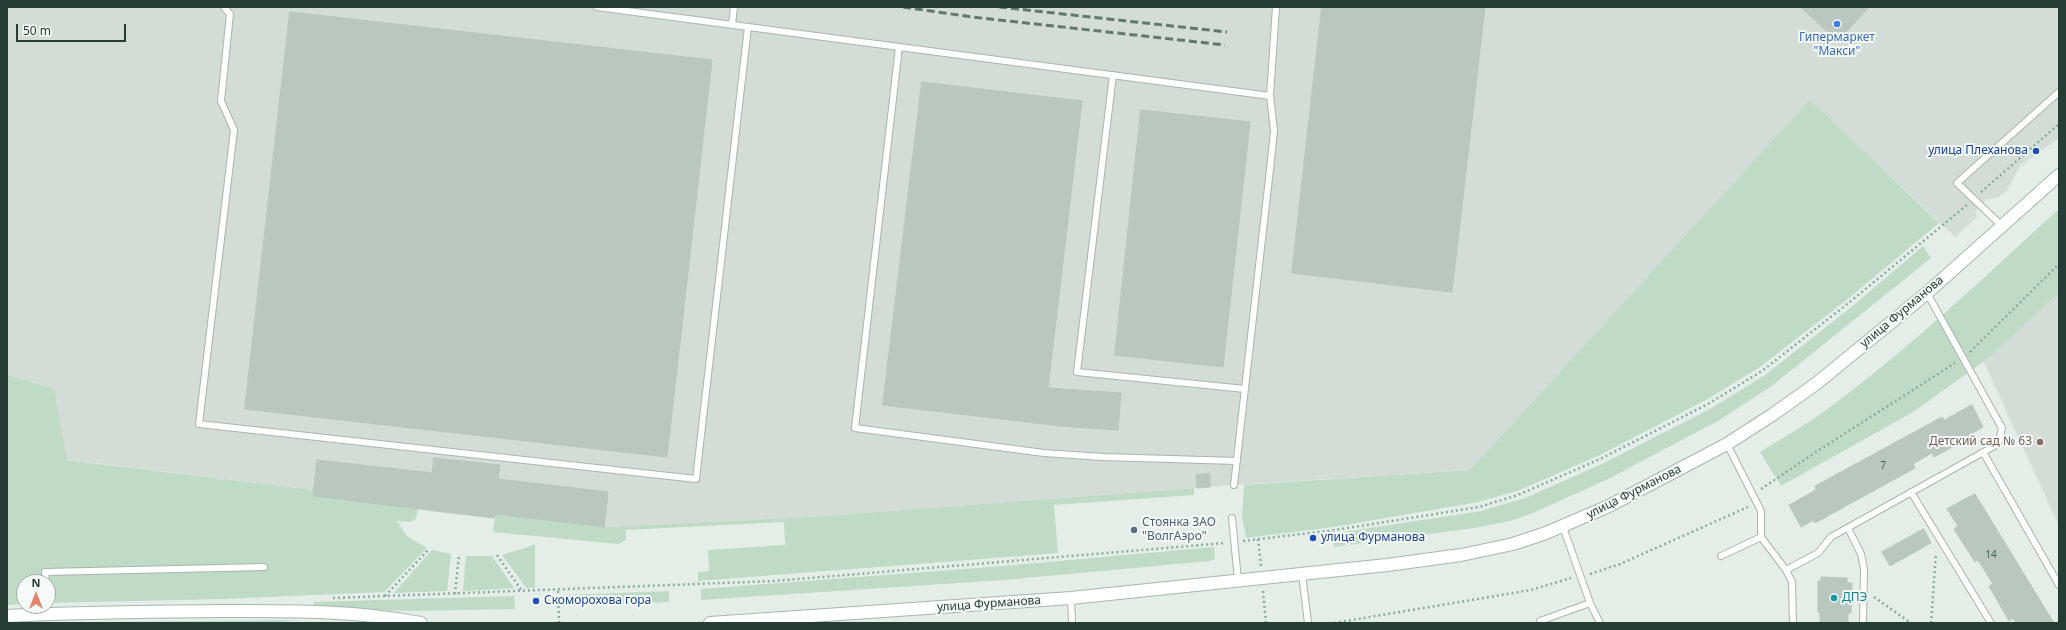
<!DOCTYPE html>
<html>
<head>
<meta charset="utf-8">
<style>
  body { margin:0 }
  #map { position:relative; width:2066px; height:630px; overflow:hidden; background:#e5ede8; font-family:"Noto Sans",sans-serif }
  canvas { display:block }
  .frame { position:absolute; inset:0; border:8px solid #253d35; pointer-events:none }
  .north { position:absolute; left:16px; top:574px; width:40px; height:40px; box-sizing:border-box; background:#f5f9f7; border:1px solid #a2aea9; border-radius:50%; rotate:0deg; font-size:11px; font-weight:700; line-height:16px; text-align:center; color:#253d35 }
  .north::after { content:''; display:block; margin:auto; width:14px; height:18px; background:#e5806a; clip-path:polygon(50% 0,100% 100%,50% 72%,0 100%) }
  .scale { position:absolute; left:16px; top:24px; width:110px; height:18px; box-sizing:border-box; border:2px solid #253d35; border-top:0; padding-left:5px; font-size:12px; line-height:14px; white-space:nowrap; color:#253d35; -webkit-text-stroke:3px #f5f9f7; paint-order:stroke }
</style>
</head>
<body>
<div id="map">
<canvas width="2066" height="630"></canvas>
<div class="frame"></div>
<div class="north">N</div>
<div class="scale">50 m</div>
</div>
<script>
const ctx = document.querySelector('canvas').getContext('2d');
ctx.lineJoin = 'round';
function fillPath(path, color) { ctx.fillStyle = color; ctx.fill(path, 'evenodd'); }
function strokePath(path, color, width, dash) { ctx.strokeStyle = color; ctx.lineWidth = width; ctx.lineCap = dash ? 'butt' : 'round'; ctx.setLineDash(dash || []); ctx.stroke(path); }
function drawText(font, color, halo, rows, align = 'center') {
  ctx.font = font + ' "Noto Sans",sans-serif'; ctx.lineWidth = 4; ctx.setLineDash([]); ctx.textBaseline = 'middle'; ctx.strokeStyle = halo; ctx.fillStyle = color; for (const [text, x, y, turn = 0] of rows) {
    ctx.save(); ctx.translate(x, y); ctx.rotate((+turn || 0) * Math.PI / 180); ctx.textAlign = isNaN(turn) ? turn : align; if (halo) ctx.strokeText(text, 0, 0); ctx.fillText(text, 0, 0); ctx.restore();
  }
}
fillPath(new Path2D(`
  M7 7H2059V138L2020 166 2007 191 1997 198 1987 199 1975 211 1977 217 1955 237 1810 101 1470 470 1234 485 810 517 604 527 495 514 494 518 428 511V505L407 506 313 496V490L7 452Z
  M2059 288V526L1982 358Z`), '#d3dcd7');
fillPath(new Path2D(`
  M1810 100 1939 223 1849 298 1760 367 1706 400 1598 456 1517 491 1478 502 1334 527 1246 538 1242 517 1244 485 1470 470Z
  M2059 209V292L1987 359 1913 412 1781 486 1760 452C1780 439 1802 427 1822 413 1906 352 1982 279 2059 209Z
  M1923 246 1931 258 1773 385 1718 421 1608 479 1533 513 1510 521 1474 528 1334 547 1331 534 1481 511 1525 498 1602 464 1710 409 1765 375 1854 305Z
  M7 375 54 389 67 460 313 490V496L418 508 416 519 411 522 397 521 407 536 427 548 384 592 223 599 48 603V582H24V604L7 605Z
  M1194 488V495L1054 505 1058 553 698 581V572L709 571 708 550 785 545 784 522 626 530V540L618 544 493 532 495 514 604 527 810 517Z
  M535 544V588H526L502 555 528 547Z
  M1214 547 1215 559 1210 561 1004 580 701 600V589L1004 566Z
  M432 550 451 554 447 591 394 593Z
  M466 556H492L514 588 463 591Z
  M669 591V602L563 606V595Z
  M514 596 515 609C448 610 381 614 314 605V602Z
  M299 620 267 623H87L104 622Z`), '#c0dbc5');
const building = new Path2D(`
  M1322 7H1485L1452 292 1292 273Z
  M1801 7H1869L1838 41Z
  M290 12 712 60 667 457 245 409Z
  M922 82 1082 101 1048 388 1121 393 1118 430 1061 426 883 405Z
  M1141 110 1250 122 1223 367 1115 355Z
  M1972 405 1983 427 1971 434 1972 436 1934 457 1932 453 1913 464 1915 468 1815 523 1814 520 1801 527 1789 505 1816 490 1815 486 1942 417 1944 420Z
  M434 458 500 465 498 479 608 492 604 527 495 514 494 518 313 496 317 460 432 473Z
  M1210 474V487L1197 488 1196 475Z
  M1975 494 2054 623H2016L2013 618 2009 621 1989 586 1993 584 1978 560 1975 562 1954 529 1958 526 1947 509Z
  M1924 529 1931 543 1890 566 1882 552Z
  M1821 577 1847 578V583H1852L1851 613H1848V623H1820V613L1818 612V581H1821Z`);
fillPath(building, '#bac7c1');
strokePath(building, '#b8c6bf', 1);
const lane = new Path2D(`
  M224 7 230 14 221 101 234 130 199 424 696 479 748 27
  M597 7 1270 96
  M732 25 734 7
  M899 47 855 428 1044 453 1103 457 1237 461
  M1113 75 1077 372 1245 389
  M2002 226 1957 183 2059 92
  M1727 444 1761 511V537L1786 570 1792 582 1793 623
  M1983 452 2059 585
  M1234 485 1270 169 1274 131 1270 96 1276 7
  M1911 492 1991 623
  M1232 518 1238 580
  M1563 527 1590 603 1600 623
  M1848 528 1861 554 1864 569 1863 623
  M1721 556 1761 537
  M1786 570 1818 553 1831 537 1998 444 2002 428 1927 293
  M1302 574 1308 623
  M46 582 45 572 264 567
  M1071 598 1072 623
  M1541 623 1540 621 1590 603`);
const secondary = new Path2D(`
  M7 616C78 612 148 612 219 611 286 611 355 610 421 623
  M710 623 1071 598 1387 565 1461 555 1513 544 1546 533 1609 506 1727 444 1772 415 1817 383 1927 293 2059 175`);
strokePath(lane, '#a8b5af', 8);
strokePath(secondary, '#a4b7af', 14);
strokePath(new Path2D(`
  M1981 192 2059 124
  M1970 352 2059 264
  M1761 489 1816 452 1955 363
  M1258 539 1261 566
  M1243 541 1335 530 1479 507 1518 495 1600 459 1708 404 1762 371 1851 301 1967 205
  M497 555 522 591
  M1590 574 1620 564 1748 507
  M558 591 559 623
  M1263 591 1266 623
  M455 594 459 555
  M385 596 429 549
  M1874 597 1911 623
  M333 598 774 581 1225 543
  M1334 623 1531 590 1571 578
  M1931 623 1936 553`), '#88ad9f', 2.5, [2, 3]);
strokePath(lane, '#fff', 6);
strokePath(secondary, '#fff', 12);
strokePath(new Path2D(`
  M903 7 972 17 1225 45
  M999 7 1227 32`), '#607870', 3, [8, 4]);
for (const [x, y, r, color] of [
  [1837,24,4,"#3f7fe0"],
  [2036,151,4,"#1a4fb4"],
  [2040,442,4,"#8d6e63"],
  [1134,530,4,"#5c6f8a"],
  [1313,538,4,"#1a4fb4"],
  [1834,598,4,"#0f9aa8"],
  [536,601,4,"#1a4fb4"]
]) { const dot = new Path2D(); dot.arc(x, y, r, 0, 2 * Math.PI); ctx.fillStyle = color; ctx.fill(dot); strokePath(dot, '#f5f9f7', 1.5); }
drawText('10px', '#4a6058', null, [
  ["7",1883,466],
  ["14",1991,555]
]);
drawText('12px', '#366cbe', '#f5f9f7', [
  ["Гипермаркет",1837,38],
  ["\"Макси\"",1837,52]
]);
drawText('12px', '#164399', '#f5f9f7', [
  ["улица Плеханова",2028,151,"right"],
  ["улица Фурманова",1321,538],
  ["Скоморохова гора",544,601]
], 'left');
drawText('12px', '#253d35', '#f5f9f7', [
  ["улица Фурманова",1902,312,-40],
  ["улица Фурманова",1634,492,-27],
  ["улица Фурманова",989,604,-4]
]);
drawText('12px', '#785e54', '#f5f9f7', [
  ["Детский сад № 63",2032,442]
], 'right');
drawText('12px', '#4e5e75', '#f5f9f7', [
  ["Стоянка ЗАО",1142,523],
  ["\"ВолгАэро\"",1142,537]
], 'left');
drawText('12px', '#0d838f', '#f5f9f7', [
  ["ДПЭ",1842,598]
], 'left');
</script>
</body>
</html>
